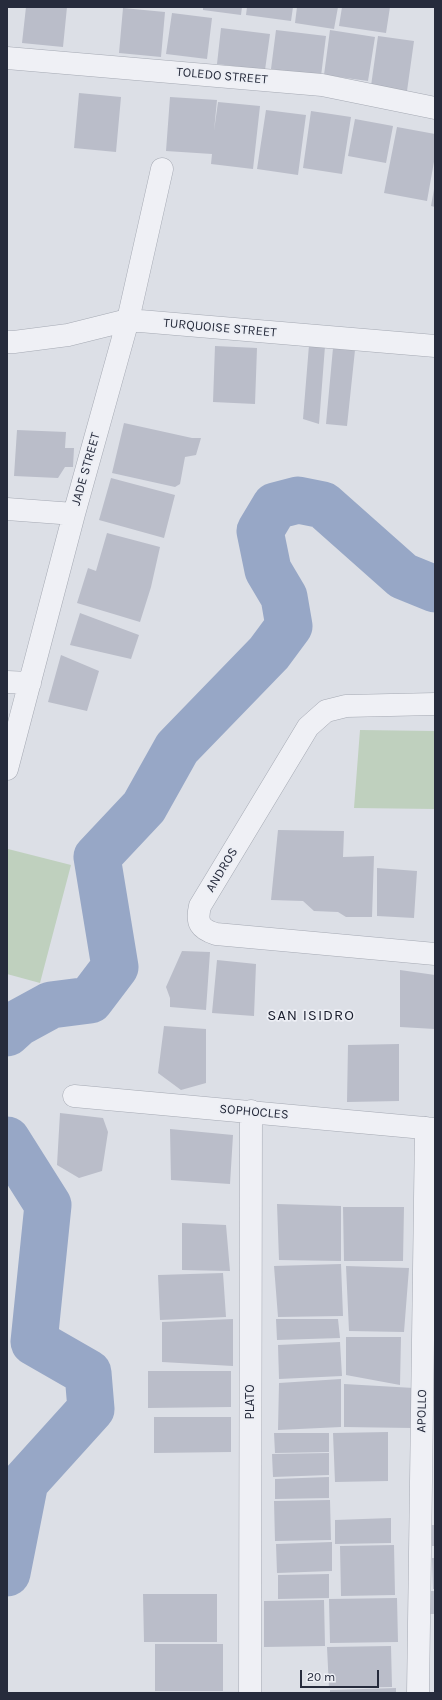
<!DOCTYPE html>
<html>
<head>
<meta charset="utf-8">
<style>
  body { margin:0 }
  #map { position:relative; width:442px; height:1700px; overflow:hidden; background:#dcdfe6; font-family:Karla,sans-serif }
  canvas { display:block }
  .frame { position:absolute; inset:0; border:8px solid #262b3c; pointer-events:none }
  .scale { position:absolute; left:300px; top:1670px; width:79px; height:18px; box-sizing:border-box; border:2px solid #262b3c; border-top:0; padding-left:5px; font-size:12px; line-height:14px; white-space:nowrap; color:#262b3c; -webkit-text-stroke:3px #eceef4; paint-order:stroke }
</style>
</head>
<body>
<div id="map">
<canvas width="442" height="1700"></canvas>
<div class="frame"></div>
<div class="scale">20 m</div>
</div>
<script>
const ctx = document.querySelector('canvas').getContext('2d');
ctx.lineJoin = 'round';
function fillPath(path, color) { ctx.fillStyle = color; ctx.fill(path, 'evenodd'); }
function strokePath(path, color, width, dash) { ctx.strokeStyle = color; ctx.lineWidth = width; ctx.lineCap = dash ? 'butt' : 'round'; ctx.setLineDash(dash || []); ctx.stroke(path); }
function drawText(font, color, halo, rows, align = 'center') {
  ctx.font = font + ' Karla,sans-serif'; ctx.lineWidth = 3.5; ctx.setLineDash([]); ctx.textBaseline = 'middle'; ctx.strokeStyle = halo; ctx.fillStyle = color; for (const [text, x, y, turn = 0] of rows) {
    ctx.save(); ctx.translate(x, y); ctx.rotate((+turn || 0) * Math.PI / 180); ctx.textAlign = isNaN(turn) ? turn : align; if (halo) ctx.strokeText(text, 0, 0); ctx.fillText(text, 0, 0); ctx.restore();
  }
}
fillPath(new Path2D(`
  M360 730 435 731V809L354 808Z
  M8 849 71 865 40 983 7 974V854Z`), '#bfd0be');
strokePath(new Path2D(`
  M7 1033 18 1023 51 1005 90 1000 115 967 97 857 144 807 177 748 269 653 289 626 284 597 268 570 260 531 275 506 298 500 323 505 403 576 435 589
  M7 1140 48 1205 34 1342 88 1373 91 1409 25 1482 7 1573`), '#97a7c6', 47);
fillPath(new Path2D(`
  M26 7H67L63 47 22 43Z
  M203 7H242L241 15 203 10Z
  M247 7H293L291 21 246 15Z
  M297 7H338L334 29 295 23Z
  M342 7H390L386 33 339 26Z
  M123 8 165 12 161 57 119 53Z
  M172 13 212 18 207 59 166 54Z
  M221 28 270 34 265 70 217 64Z
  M276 30 326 36 321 76 271 69Z
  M330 30 375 37 368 81 324 75Z
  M378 36 414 41 407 91 371 86Z
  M79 93 121 97 116 152 74 148Z
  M170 97 217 100 214 131 218 102 260 106 253 169 211 164 212 154 166 151Z
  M266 110 306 115 298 175 257 169Z
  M311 111 351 117 342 174 303 168Z
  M355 119 393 126 386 163 348 156Z
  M397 127 435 134V156L427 201 384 193Z
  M434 189H435V207L431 206Z
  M309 345 325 346 319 424 303 419Z
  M215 346 257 348 255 404 213 402Z
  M333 348 355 350 347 426 326 424Z
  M124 423 192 438H201L196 455 185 457 180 484 175 487 112 473Z
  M17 430 66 432 65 448H74L73 467H65L58 478 14 476Z
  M111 478 175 495 164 538 99 520Z
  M107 533 160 547 151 587 140 622 77 603 88 568 96 571Z
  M80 613 139 635 131 659 70 645Z
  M61 655 99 671 87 711 48 702Z
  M278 830 344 831 343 857 374 856 372 917H346L338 912 314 911 303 901 271 900Z
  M377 868 417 871 414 918 377 916Z
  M182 951 210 952 206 1010 170 1007V998L166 987Z
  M217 960 256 964 254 1016 212 1013Z
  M400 970 435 975V1029L400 1027Z
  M164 1026 206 1029V1083L181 1090 158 1073Z
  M399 1044V1101L347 1102 348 1045Z
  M60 1113 103 1118 108 1132 102 1171 79 1178 57 1165Z
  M170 1129 233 1135 230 1184 171 1180Z
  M277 1204 341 1206V1261L279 1260Z
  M343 1207H404L403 1261H344Z
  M182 1223 226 1225 230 1271 182 1270Z
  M341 1264 343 1316 278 1317 274 1266Z
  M346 1266 409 1268 404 1332 349 1331Z
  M223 1273 226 1317 160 1320 158 1275Z
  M233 1319V1366L162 1362V1322Z
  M276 1319H338L340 1338 277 1340Z
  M346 1337H401L400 1385 346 1375Z
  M340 1342 342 1376 279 1379 278 1345Z
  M148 1371H231V1407L148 1408Z
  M341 1379V1427L278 1430 279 1383Z
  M344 1384 414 1388 412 1428 344 1427Z
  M154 1417H231V1452L154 1453Z
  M388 1432V1481L335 1482 333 1433Z
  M274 1433H329V1452L275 1453Z
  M329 1453V1475L273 1477 272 1454Z
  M329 1477V1498L275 1499V1479Z
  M330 1500 331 1540 275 1541 274 1501Z
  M391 1518V1543L335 1544V1520Z
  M431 1525H435V1546H432Z
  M332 1542V1571L277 1573 276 1544Z
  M394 1545 395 1595 341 1596 340 1546Z
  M432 1558H435V1589H433Z
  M329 1574V1598L278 1599V1575Z
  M428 1591H435V1614H428Z
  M143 1594H217V1642H144Z
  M397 1598 398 1642 330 1643 329 1599Z
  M324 1600 325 1646 264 1647V1601Z
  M155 1644H223V1691H155Z
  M391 1646 392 1687 329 1688 327 1647Z
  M396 1688V1693H330V1690Z`), '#babdc9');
const street = new Path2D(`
  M7 58 322 85 435 108
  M7 342H14L68 335 128 320 435 346
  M7 509 74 514
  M7 682 30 683
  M435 704 346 706 326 711 308 727 200 906C196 923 200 929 216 934L435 954
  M7 769 74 514 128 320 162 169
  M74 1096 435 1129
  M250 1693 251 1111
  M418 1693 426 1128`);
strokePath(street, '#a5a9b3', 23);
strokePath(street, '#eff0f5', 22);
drawText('13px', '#262b3c', '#eceef4', [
  ["TOLEDO STREET",222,76,5],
  ["TURQUOISE STREET",220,328,5],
  ["JADE STREET",86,469,-74],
  ["ANDROS",222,870,-59],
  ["SOPHOCLES",254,1112,5],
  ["PLATO",250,1402,-90],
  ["APOLLO",422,1411,-89]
]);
ctx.letterSpacing = '1px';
drawText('15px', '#191d2d', '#eceef4', [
  ["SAN ISIDRO",311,1016]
]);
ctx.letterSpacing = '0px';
</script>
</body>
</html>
